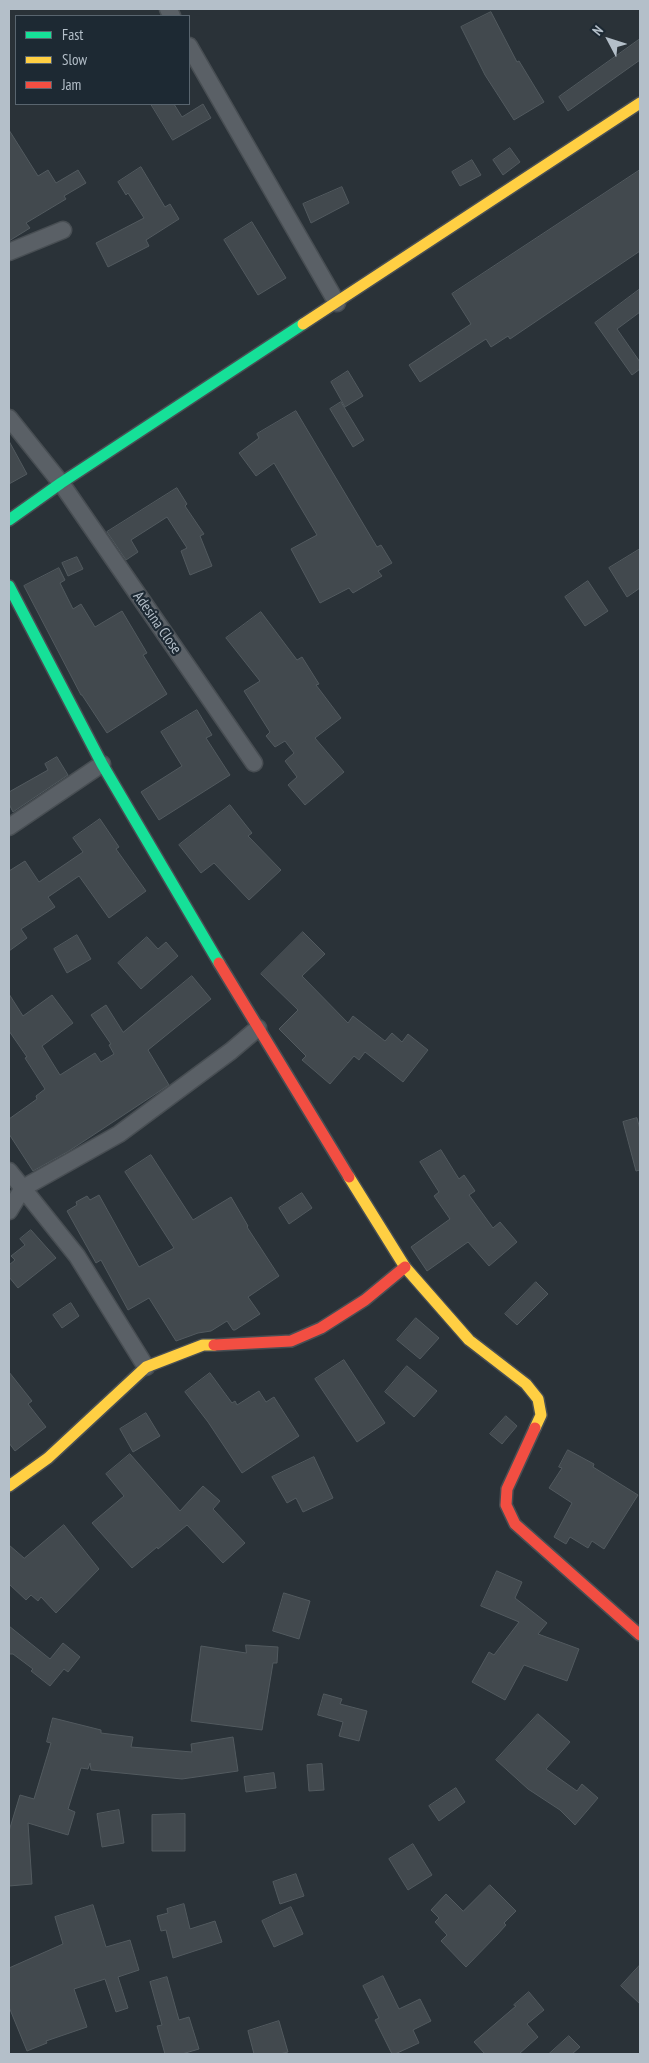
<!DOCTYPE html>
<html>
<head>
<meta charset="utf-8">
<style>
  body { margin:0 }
  #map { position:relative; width:649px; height:2063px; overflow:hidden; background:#2a3238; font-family:"PT Sans Narrow",sans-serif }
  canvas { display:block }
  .frame { position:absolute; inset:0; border:10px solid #b4bfc9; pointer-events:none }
  .legend { position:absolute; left:15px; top:15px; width:175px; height:90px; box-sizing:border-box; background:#1d2933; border:1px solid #59656f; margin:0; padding:6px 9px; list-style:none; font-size:15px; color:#b4bfc9 }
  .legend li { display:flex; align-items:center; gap:10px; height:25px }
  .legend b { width:25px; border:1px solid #59656f }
  .north { position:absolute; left:584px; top:15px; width:50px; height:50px; -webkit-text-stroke:4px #1d2933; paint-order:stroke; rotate:310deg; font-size:14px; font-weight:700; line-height:20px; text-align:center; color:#b4bfc9 }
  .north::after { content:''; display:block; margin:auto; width:18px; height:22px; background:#b4bfc9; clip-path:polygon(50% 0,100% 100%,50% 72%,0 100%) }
</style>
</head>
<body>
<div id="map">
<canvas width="649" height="2063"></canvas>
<div class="frame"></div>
<ul class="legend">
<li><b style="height:6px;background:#16e098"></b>Fast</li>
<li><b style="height:6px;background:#ffcf43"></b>Slow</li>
<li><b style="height:6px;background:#f24e42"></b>Jam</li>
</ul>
<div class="north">N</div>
</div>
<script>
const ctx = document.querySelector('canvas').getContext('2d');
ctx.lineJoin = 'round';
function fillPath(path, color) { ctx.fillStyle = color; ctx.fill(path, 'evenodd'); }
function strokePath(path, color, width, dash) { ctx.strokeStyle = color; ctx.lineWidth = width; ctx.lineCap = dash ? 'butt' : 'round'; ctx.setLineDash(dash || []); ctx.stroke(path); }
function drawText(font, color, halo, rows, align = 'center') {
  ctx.font = font + ' "PT Sans Narrow",sans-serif'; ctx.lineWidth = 4.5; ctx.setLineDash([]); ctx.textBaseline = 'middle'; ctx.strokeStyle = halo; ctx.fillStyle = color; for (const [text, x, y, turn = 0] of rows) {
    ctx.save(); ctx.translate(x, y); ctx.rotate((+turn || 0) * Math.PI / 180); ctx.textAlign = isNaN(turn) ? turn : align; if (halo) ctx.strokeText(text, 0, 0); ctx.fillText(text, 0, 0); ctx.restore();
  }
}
const building = new Path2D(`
  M491 12 517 62 519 61 544 102 514 120 485 75 461 27Z
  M640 39V60L568 111 559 97Z
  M151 104H174L182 117 203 104 211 118 173 140Z
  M9 130 38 176 48 170 56 183 78 170 86 183 64 196 66 199 26 223 30 228 9 241Z
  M510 148 520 162 503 175 493 160Z
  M472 160 481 175 460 186 452 172Z
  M141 167 165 207 170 204 179 219 146 240 149 246 108 267 96 243 144 218 128 193 126 195 118 182Z
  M640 170V251L510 339 508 336 491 347 486 339 420 382 409 365 471 324 452 294Z
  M342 187 349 203 311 223 303 204Z
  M252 222 286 278 258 295 224 240Z
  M640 289V312L617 329 640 362V369L632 375 595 323Z
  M348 371 363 396 345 407 331 382Z
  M341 402 364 440 353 447 330 409Z
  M296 411 377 547 381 545 392 563 378 571 382 576 353 593 349 588 320 603 291 549 317 535 274 463 256 476 239 453 259 438 257 434Z
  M9 441 27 474 9 484Z
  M177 488 187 504 185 506 204 534 200 536 212 566 190 575 181 551 187 548 167 517 131 540 138 552 126 560 107 532Z
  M640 549V588L627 597 609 568Z
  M77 557 83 569 68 576 62 563Z
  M59 568 65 580 60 583 73 609 81 604 95 627 122 611 147 653 143 655 167 694 107 733 82 695H81L24 586Z
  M588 581 608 611 585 626 565 597Z
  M261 612 297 660 302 657 319 684 316 685 341 718 315 738 344 772 305 805 288 785 297 777 285 761 294 753 285 741 275 747 266 736 270 732 244 691 260 681 226 638Z
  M197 710 212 735 206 738 230 775 159 820 141 792 182 766 161 732Z
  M57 757 68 775 13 812 9 804V792L48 770 45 764Z
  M230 805 252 833 248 836 281 870 249 900 214 863 201 873 179 845Z
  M100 819 119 847 116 849 146 891 109 918 79 876 48 897 55 907 21 929 27 938 9 951V871L25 861 39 882 83 852 73 838Z
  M303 932 325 954 302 976 348 1023 353 1016 385 1041 392 1033 402 1042 408 1034 428 1050 403 1082 365 1052 359 1060 354 1056 330 1084 302 1060 306 1056 279 1029 298 1010 261 974Z
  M77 935 91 959 67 973 54 949Z
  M147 937 158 949 166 942 178 956 141 989 118 963Z
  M192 976 211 999 148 1050 169 1085 69 1151 33 1171 9 1134V1119L37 1099 36 1096 45 1089 25 1058 27 1057 9 1031V994L23 1016 52 995 73 1023 42 1046 60 1075 95 1053 101 1062 114 1054 109 1045 111 1044 91 1015 106 1005 123 1032Z
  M637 1118 640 1129V1170L636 1171 623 1122Z
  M441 1150 459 1179 464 1175 475 1191 469 1195 493 1228 500 1222 517 1242 489 1266 468 1242 427 1271 411 1247 450 1219 434 1196 439 1192 420 1162Z
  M151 1155 193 1220 231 1197 248 1226 247 1227 279 1276 248 1297 260 1314 235 1330H233L227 1321 211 1331 198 1333 176 1341 149 1298 128 1310 101 1260 96 1263 67 1211 77 1205 76 1202 87 1196 90 1200 99 1195 139 1267 174 1248 125 1172Z
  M302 1193 312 1208 289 1224 279 1208Z
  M31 1230 56 1258 18 1288 9 1277V1265L15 1260 11 1256 25 1245 20 1239Z
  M536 1282 548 1294 517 1325 505 1314Z
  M71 1303 79 1316 62 1328 53 1315Z
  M416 1318 439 1338 420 1359 397 1340Z
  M344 1360 385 1423 357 1442 315 1379Z
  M407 1366 437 1391 414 1417 385 1392Z
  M9 1372 32 1401 28 1404 46 1427 15 1451 9 1443Z
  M210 1373 232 1403 235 1401 237 1405 259 1391 266 1402 274 1397 299 1436 242 1473 208 1422 185 1392Z
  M146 1413 160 1436 133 1452 120 1429Z
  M506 1416 517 1426 502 1444 490 1434Z
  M568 1450 594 1464 593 1467 638 1495 604 1549 592 1541 588 1548 570 1537 566 1544 554 1537 572 1503 549 1488 562 1468 559 1467Z
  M130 1454 180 1511 203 1486 220 1501 213 1509 245 1543 223 1563 187 1525 158 1549 157 1547 132 1568 92 1523 124 1496 106 1474Z
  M314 1457 333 1498 303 1512 296 1498 287 1503 272 1477Z
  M64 1525 99 1569 56 1613 41 1597 38 1601 31 1595 26 1600 9 1584V1545L24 1558Z
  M497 1571 522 1582 515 1598 547 1623 538 1634 579 1649 567 1681 524 1665 505 1700 472 1682 489 1652 494 1655 519 1622 481 1606Z
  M284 1593 310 1601 299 1639 273 1631Z
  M9 1626 50 1659 63 1643 80 1657 68 1672 64 1669 50 1686 31 1671 33 1669 13 1654H9Z
  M246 1645 278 1647 277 1663H273L262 1730 191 1721 201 1646 246 1653Z
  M324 1694 342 1699 340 1704 367 1711 359 1741 339 1736 343 1722 318 1715Z
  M538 1714 570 1742 546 1769 577 1791 582 1784 598 1798 575 1825 560 1810 528 1789 496 1760Z
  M53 1718 101 1730V1733L133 1737 131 1747 192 1752 191 1744 233 1737 238 1771 182 1779 91 1770 90 1763 88 1769 81 1768 68 1809 75 1812 68 1835 28 1823 32 1884 9 1886V1831L20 1795 34 1799 51 1743 47 1742Z
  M322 1764 324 1790 309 1791 307 1765Z
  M274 1773 276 1788 246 1792 244 1777Z
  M456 1788 465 1802 439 1821 429 1806Z
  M119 1810 124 1843 102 1847 97 1814Z
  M185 1814V1851H152V1815Z
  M413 1844 432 1875 408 1890 389 1859Z
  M296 1874 304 1896 280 1904 273 1882Z
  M490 1885 516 1911 504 1923 506 1925 497 1935 466 1967 441 1941 447 1935 435 1922 439 1918 431 1910 446 1894 463 1911Z
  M184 1904 190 1929 215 1921 222 1942 173 1958 166 1930 161 1931 157 1916 168 1913 167 1909Z
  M93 1905 106 1947 130 1940 139 1970 118 1977 128 2008 116 2012 105 1979 74 1989 87 2027 46 2041 47 2043 27 2051 9 2007V1968L63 1944 55 1917Z
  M291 1907 303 1934 274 1947 262 1921Z
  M640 1965V2004L621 1986Z
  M383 1976 399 2009 420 1999 431 2021 413 2030 419 2043 395 2054H392L375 2020 379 2018 363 1986Z
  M167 1977 179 2020 189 2017 199 2049 182 2054H165L157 2026 162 2025 150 1982Z
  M529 1992 544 2010 527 2024 538 2037 519 2054H485L474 2042 516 2006 514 2005Z
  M279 2021 288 2052 280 2054H254L248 2031Z
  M569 2036 580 2047 572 2054H549Z`);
fillPath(building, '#42494e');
strokePath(building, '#525a5f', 1);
const street = new Path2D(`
  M168 9 172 16
  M189 46 337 303
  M9 252 63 230
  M9 418 61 483 254 763
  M9 827 102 764
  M9 1171 77 1256 146 1367
  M9 1211 23 1188 119 1134 231 1051 258 1028`);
const fast = new Path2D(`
  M9 520 61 483 303 324
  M9 586 102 764 219 963`);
const slow = new Path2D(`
  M303 324 640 103
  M349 1177 405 1267 469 1340 526 1384 538 1399 541 1415 535 1428
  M9 1486 48 1458 146 1367 203 1345H214`);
const jam = new Path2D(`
  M219 963 349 1177
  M214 1345 291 1341 321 1328 365 1300 405 1267
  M535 1428 507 1489 506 1505 515 1524 640 1635`);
strokePath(street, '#484e53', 19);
strokePath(fast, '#484e53', 14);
strokePath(slow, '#484e53', 14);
strokePath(jam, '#484e53', 14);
strokePath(street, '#5a6066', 16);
strokePath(fast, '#16e098', 11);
strokePath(slow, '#ffcf43', 11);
strokePath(jam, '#f24e42', 11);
drawText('15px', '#b4bfc9', '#1d2933', [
  ["Adesina Close",157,623,55]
]);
</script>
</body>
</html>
